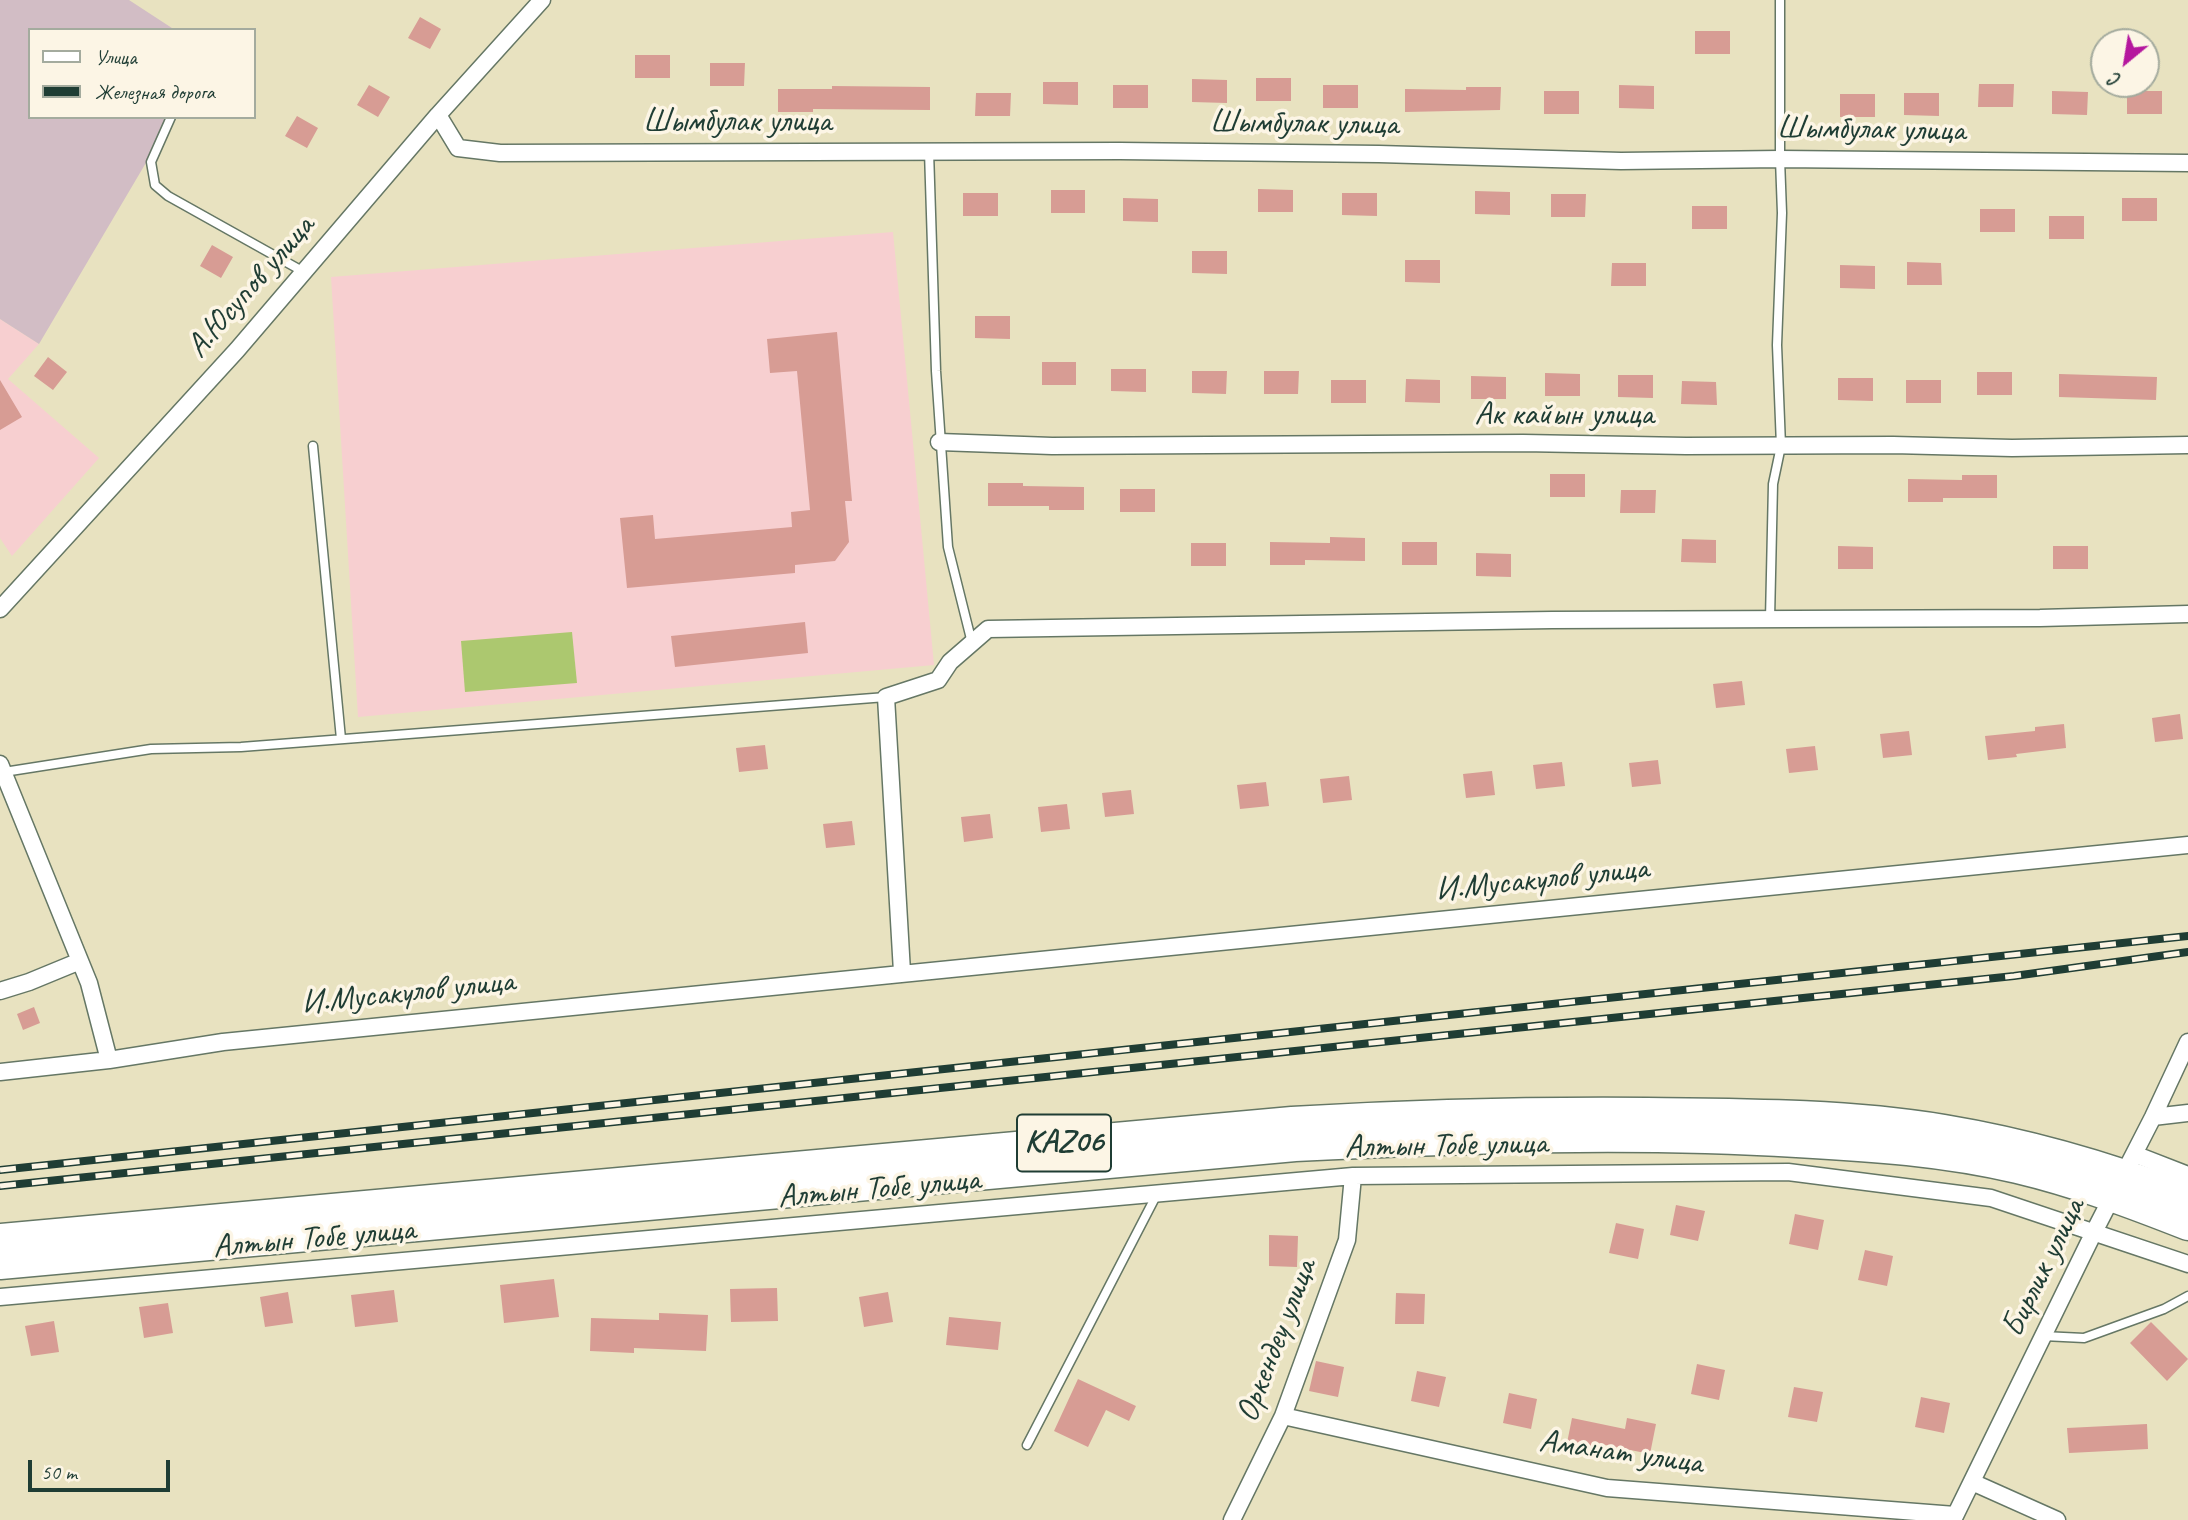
<!DOCTYPE html>
<html>
<head>
<meta charset="utf-8">
<style>
  body { margin:0 }
  #map { position:relative; width:2188px; height:1520px; overflow:hidden; background:#e8e2c0; font-family:Caveat,sans-serif }
  canvas { display:block }
  .legend { position:absolute; left:28px; top:28px; width:228px; height:91px; box-sizing:border-box; background:#fcf5e5; border:2px solid #a4ab9e; margin:0; padding:9px 12px; list-style:none; font-size:21px; color:#1f3d34 }
  .legend li { display:flex; align-items:center; gap:14px; height:35px }
  .legend b { width:35px; border:2px solid #a4ab9e }
  .north { position:absolute; left:2090px; top:28px; width:70px; height:70px; box-sizing:border-box; background:#fcf5e5; border:2px solid #a4ab9e; border-radius:50%; rotate:210deg; font-size:19px; font-weight:700; line-height:28px; text-align:center; color:#1f3d34 }
  .north::after { content:''; display:block; margin:auto; width:24px; height:32px; background:#b5179e; clip-path:polygon(50% 0,100% 100%,50% 72%,0 100%) }
  .scale { position:absolute; left:28px; top:1460px; width:142px; height:32px; box-sizing:border-box; border:4px solid #1f3d34; border-top:0; padding-left:9px; font-size:21px; line-height:24px; white-space:nowrap; color:#1f3d34; -webkit-text-stroke:5px #fcf5e5; paint-order:stroke }
</style>
</head>
<body>
<div id="map">
<canvas width="2188" height="1520"></canvas>
<ul class="legend">
<li><b style="height:9px;background:#fff"></b>Улица</li>
<li><b style="height:9px;background:#1f3d34"></b>Железная дорога</li>
</ul>
<div class="north">С</div>
<div class="scale">50 m</div>
</div>
<script>
const ctx = document.querySelector('canvas').getContext('2d');
ctx.lineJoin = 'round';
function fillPath(path, color) { ctx.fillStyle = color; ctx.fill(path, 'evenodd'); }
function strokePath(path, color, width, dash) { ctx.strokeStyle = color; ctx.lineWidth = width; ctx.lineCap = dash ? 'butt' : 'round'; ctx.setLineDash(dash || []); ctx.stroke(path); }
function drawText(font, color, halo, rows, align = 'center') {
  ctx.font = font + ' Caveat,sans-serif'; ctx.lineWidth = 7; ctx.setLineDash([]); ctx.textBaseline = 'middle'; ctx.strokeStyle = halo; ctx.fillStyle = color; for (const [text, x, y, turn = 0] of rows) {
    ctx.save(); ctx.translate(x, y); ctx.rotate((+turn || 0) * Math.PI / 180); ctx.textAlign = isNaN(turn) ? turn : align; if (halo) ctx.strokeText(text, 0, 0); ctx.fillText(text, 0, 0); ctx.restore();
  }
}
fillPath(new Path2D(`
  M893 232 934 665 358 717 331 277Z
  M0 319 39 344 8 379 99 458 12 556 0 538Z`), '#f7cfd0');
fillPath(new Path2D(`
  M0 0H129L175 30H30V117H173L39 344 0 319Z`), '#d2bdc5');
fillPath(new Path2D(`
  M572 632 577 683 465 692 461 641Z`), '#acc86f');
fillPath(new Path2D(`
  M420 17 441 29 430 49 408 38Z
  M1695 31H1730V54H1695Z
  M635 55H670V78H635Z
  M710 63H745L744 86H710Z
  M1256 78H1291V101H1256Z
  M1192 79 1227 80V103L1192 102Z
  M1043 82H1078V105L1043 104Z
  M1979 84H2014L2013 107H1978Z
  M369 85 390 97 378 117 357 105Z
  M1113 85H1148V108H1113Z
  M1323 85H1358V108H1323Z
  M1619 85 1654 86V109L1619 108Z
  M832 86 930 87V110L813 109V112H778V89H832Z
  M1466 87H1501L1500 110 1405 112V89L1466 90Z
  M1544 91H1579V114H1544Z
  M2052 91 2088 92 2087 115 2052 114Z
  M2127 91H2162V114H2127Z
  M976 93H1011L1010 116H975Z
  M1904 93H1939V116L1904 115Z
  M1840 94H1875V117H1840Z
  M297 116 318 128 307 148 285 136Z
  M1258 189 1293 190V212H1258Z
  M1051 190H1085V213H1051Z
  M1475 191 1510 192V215L1475 214Z
  M963 193H998V216H963Z
  M1342 193H1377V216L1342 215Z
  M1551 194H1586L1585 217H1551Z
  M1123 198 1158 199V222L1123 221Z
  M2122 198H2157V221H2122Z
  M1692 206H1727V229H1692Z
  M1980 209H2015V232H1980Z
  M2049 216H2084V239H2049Z
  M212 245 233 257 221 278 200 266Z
  M1192 251H1227V274L1192 273Z
  M1405 260H1440V283L1405 282Z
  M1907 262 1941 263 1942 285H1907Z
  M1612 263H1646V286H1611Z
  M1840 265 1875 266V289L1840 288Z
  M975 316H1010V339L975 338Z
  M837 332 852 501H845L849 542 835 561 795 565V573L627 588 620 518 653 515 655 539 792 527 791 512 810 510 797 371 770 373 767 339Z
  M48 357 67 372 53 390 34 376Z
  M1042 362H1076V385H1042Z
  M1111 369H1146V392L1111 391Z
  M1192 371H1227L1226 394 1192 393Z
  M1264 371H1299L1298 394H1264Z
  M1977 372H2012V395H1977Z
  M1545 373 1580 374V396H1545Z
  M2059 374 2157 377 2156 400 2059 397Z
  M1618 375H1653V398L1618 397Z
  M1471 376 1506 377V399H1471Z
  M1838 378H1873V401L1838 400Z
  M1406 379 1440 380V403L1405 402Z
  M0 380 22 417 0 430Z
  M1331 380H1366V403H1331Z
  M1906 380H1941V403H1906Z
  M1682 381 1716 382 1717 405 1681 404Z
  M1550 474H1585V497H1550Z
  M1962 475H1997V498H1943V502H1908V479L1962 480Z
  M988 483H1023V486L1084 487V510H1049V506H988Z
  M1120 489H1155V512H1120Z
  M1621 490H1656L1655 513H1620Z
  M1330 537 1365 538V561L1305 560V565H1270V542L1330 543Z
  M1682 539 1716 540V563L1681 562Z
  M1402 542H1437V565H1402Z
  M1191 543H1226V566H1191Z
  M1838 546 1873 547V569H1838Z
  M2053 546H2088V569H2053Z
  M1476 553 1511 554V577L1476 576Z
  M805 622 808 653 675 667 671 636Z
  M1742 681 1745 705 1716 708 1713 684Z
  M2180 714 2183 739 2155 742 2152 718Z
  M2064 724 2066 748 2016 754 2017 757 1988 760 1985 736 2035 731V727Z
  M1909 731 1912 755 1883 758 1880 734Z
  M765 745 768 769 739 772 736 748Z
  M1815 746 1818 770 1789 773 1786 749Z
  M1658 760 1661 784 1632 787 1629 763Z
  M1562 762 1565 786 1536 789 1533 765Z
  M1492 771 1495 795 1466 798 1463 774Z
  M1349 776 1352 800 1323 803 1320 779Z
  M1266 782 1269 806 1240 809 1237 785Z
  M1131 790 1134 814 1105 817 1102 793Z
  M1067 804 1070 829 1041 832 1038 807Z
  M990 814 993 838 964 842 961 817Z
  M852 821 855 845 826 848 823 824Z
  M34 1007 40 1023 23 1030 17 1014Z
  M1676 1205 1705 1211 1698 1241 1670 1235Z
  M1795 1214 1824 1220 1818 1250 1789 1244Z
  M1616 1223 1644 1229 1638 1259 1609 1253Z
  M1269 1235 1298 1236 1297 1267 1269 1266Z
  M1865 1250 1893 1256 1887 1286 1858 1280Z
  M554 1279 559 1317 504 1323 500 1285Z
  M777 1288 778 1321 731 1322 730 1289Z
  M394 1290 398 1322 355 1327 351 1295Z
  M288 1292 293 1323 265 1327 260 1297Z
  M888 1292 893 1322 864 1327 859 1297Z
  M1396 1293 1425 1294 1424 1324H1395Z
  M168 1303 173 1333 144 1338 139 1307Z
  M659 1313 708 1315 706 1351 634 1348V1353L590 1351 591 1318 659 1320Z
  M949 1317 1001 1322 998 1350 946 1345Z
  M54 1321 59 1352 31 1356 25 1326Z
  M2151 1322 2188 1359 2167 1381 2130 1343Z
  M1316 1361 1344 1367 1338 1397 1309 1391Z
  M1697 1364 1725 1370 1719 1400 1691 1394Z
  M1417 1371 1446 1377 1439 1407 1411 1401Z
  M1078 1379 1136 1406 1129 1421 1106 1410 1088 1447 1054 1431Z
  M1794 1387 1823 1392 1817 1422 1788 1417Z
  M1509 1393 1537 1399 1531 1429 1503 1423Z
  M1921 1397 1950 1403 1944 1433 1915 1427Z
  M1572 1418 1625 1429 1627 1418 1656 1424 1650 1454 1596 1443 1594 1454 1566 1448Z
  M2147 1424 2148 1449 2069 1453 2067 1428Z`), '#d79c94');
const lane = new Path2D(`
  M171 117 151 162 155 185 168 196 304 272
  M929 151 936 371 948 547 972 643
  M313 446 341 739
  M1770 619 1773 484 1781 446 1777 345 1782 213 1780 159V0
  M4 772 151 749 241 747 886 697
  M2043 1336 2084 1338 2164 1309 2188 1296
  M1027 1445 1157 1194`);
const street = new Path2D(`
  M438 115 458 148 500 153 1120 151 1379 154 1621 161 1780 159 2188 163
  M939 442 1052 446 1523 443 1686 446 1893 445 2012 448 2188 445
  M0 609 237 350 438 115 542 0
  M0 764 89 983 109 1060 223 1042 2188 845
  M902 972 886 697 938 680 950 662 988 629 1552 620 2040 618 2188 614
  M0 991 29 982 80 961
  M0 1072 109 1060
  M2153 1117 2188 1113
  M2134 1154 2188 1175
  M0 1297 1353 1176 1788 1172 1991 1198 2188 1264
  M1283 1416 1607 1488 1955 1515
  M1972 1482 2057 1520
  M1232 1520 1283 1416 1347 1240 1353 1176
  M1953 1520 2094 1232 2153 1117 2188 1042`);
const highway = new Path2D(`
  M0 1239 1292 1122C1411 1115 1529 1112 1647 1113 1745 1114 1847 1114 1944 1130 2028 1144 2108 1167 2188 1198
  M0 1264 1295 1146C1462 1138 1629 1132 1797 1142 1871 1146 1945 1151 2017 1168 2076 1182 2132 1203 2188 1225`);
strokePath(lane, '#657765', 11);
strokePath(street, '#657765', 19);
strokePath(highway, '#657765', 33);
strokePath(lane, '#fff', 8);
strokePath(street, '#fff', 16);
strokePath(highway, '#fff', 30);
const rail = new Path2D(`
  M0 1170 2188 936
  M0 1186 2014 976 2188 952`);
strokePath(rail, '#1f3d34', 8);
strokePath(rail, '#fcf5e5', 5, [16]);
for (const [x, y, w] of [
  [1064,1143,94]
]) { const box = new Path2D(); box.roundRect(x - w / 2, y - 28.5, w, 57, 5); ctx.fillStyle = '#fcf5e5'; ctx.fill(box); strokePath(box, '#1f3d34', 2); }
drawText('bold 32px', '#1f3d34', null, [
  ["KАZ06",1064,1143]
]);
drawText('33px', '#1f3d34', '#fcf5e5', [
  ["Шымбулак улица",737,122],
  ["Шымбулак улица",1304,124,1],
  ["Шымбулак улица",1871,130,1],
  ["А.Юсупов улица",251,287,-49],
  ["Ак кайын улица",1564,415],
  ["И.Мусакулов улица",1542,880,-6],
  ["И.Мусакулов улица",408,993,-6],
  ["Алтын Тобе улица",1446,1146,-1],
  ["Алтын Тобе улица",879,1189,-5],
  ["Алтын Тобе улица",314,1239,-5],
  ["Бирлик улица",2044,1268,-64],
  ["Оркендеу улица",1277,1341,-69],
  ["Аманат улица",1621,1453,8]
]);
</script>
</body>
</html>
